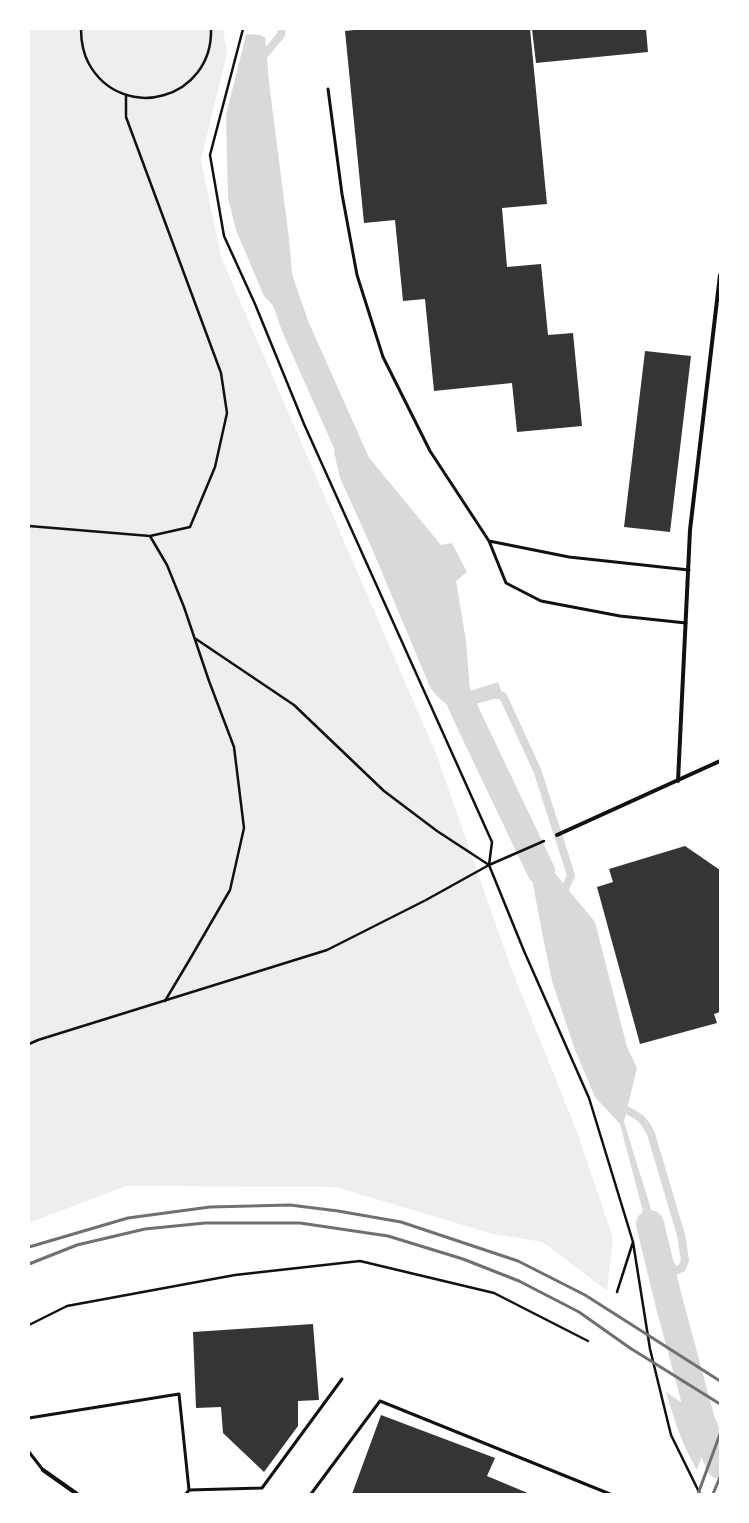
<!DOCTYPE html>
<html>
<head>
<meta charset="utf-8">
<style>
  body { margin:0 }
  #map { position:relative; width:749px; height:1523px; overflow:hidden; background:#fff; font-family:Lato,sans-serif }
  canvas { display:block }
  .frame { position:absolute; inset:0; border:30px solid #fff; pointer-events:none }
</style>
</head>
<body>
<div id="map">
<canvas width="749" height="1523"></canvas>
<div class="frame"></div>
</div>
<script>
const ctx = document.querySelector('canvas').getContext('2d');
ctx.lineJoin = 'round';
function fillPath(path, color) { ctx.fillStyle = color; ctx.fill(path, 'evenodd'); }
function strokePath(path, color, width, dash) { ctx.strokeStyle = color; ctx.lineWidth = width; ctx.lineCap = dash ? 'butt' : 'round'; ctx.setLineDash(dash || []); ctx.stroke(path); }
fillPath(new Path2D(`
  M29 29H223L227 53 201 160 221 257 437 756 510 965 577 1132 613 1238 607 1291 543 1242 493 1234 336 1187 126 1186 29 1223Z`), '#eee');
fillPath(new Path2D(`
  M251 29 265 36 269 82 289 239 293 283 292 318 282 315 264 296 236 230 228 198 226 115 246 35Z
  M341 428 366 454 441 545 452 543 467 572 456 581 466 641 470 691 498 682 503 696 469 706 464 710C450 709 438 699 430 687L370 544 340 478 334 452Z
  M524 836 595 922 627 1047 637 1068 624 1122 664 1251 673 1261 681 1273 651 1257V1242L620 1124 595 1097 575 1050 552 981 541 927Z
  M666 1392 714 1424 697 1470C682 1445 674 1419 666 1392Z`), '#d9d9d9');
fillPath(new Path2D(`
  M248 29H260L266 35 267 38 260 35 244 34Z
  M526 835 539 851 526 856 522 837Z
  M664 1390H667L716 1423 697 1472H696L714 1424Z`), '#fff');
strokePath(new Path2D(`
  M260 60 281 35 282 29
  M492 694 503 696 537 770 571 875 566 887 559 895
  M618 1106C636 1115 642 1115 651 1134L681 1235 685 1260 682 1268 663 1276`), '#d9d9d9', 8);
strokePath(new Path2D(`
  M280 282 295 326 356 463
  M449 675 468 718 541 871
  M650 1224 669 1302 701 1421 720 1465`), '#d9d9d9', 28);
fillPath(new Path2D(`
  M363 29H530L547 204 502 208 507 267 541 264 548 335 573 333 582 426 517 432 512 383 434 391 425 299 403 301 395 220 364 223 345 31Z
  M532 29H646L648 52 536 63Z
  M645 351 691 356 670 532 624 527Z
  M685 846 720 870V1012L714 1014 717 1023 640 1044 597 887 613 882 609 869Z
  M313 1324 319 1400 298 1401V1426L264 1472 223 1433 221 1407 196 1408 193 1332Z
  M381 1415 495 1458 487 1476 530 1494H352Z`), '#353535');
strokePath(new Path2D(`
  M81 29C81 41 83 53 89 64 123 124 213 99 211 29
  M243 29 210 155 224 236 255 304 304 424 492 842 489 865 524 951 589 1098 633 1242 650 1349 671 1435 700 1494
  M29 526 150 536 190 527 215 467 227 413 221 373 126 117V95
  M150 536 167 565 184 607 209 681 234 747 244 828 230 890 190 959 165 1001
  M196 639 294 705 384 791 437 831 489 865
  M29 1044 38 1040 327 950 426 900 489 865 544 841
  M617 1292 633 1242
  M29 1325 67 1306 235 1275 360 1261 494 1293 588 1341`), '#111', 2.5);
strokePath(new Path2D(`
  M328 89 342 194 357 275 383 357 430 451 489 541 506 583 541 601 620 616 686 623
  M489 541 569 557 689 570
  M29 1418 179 1394 189 1490 186 1494
  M29 1452 43 1470
  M189 1490 262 1488 342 1379
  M311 1494 380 1401 610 1494`), '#111', 3);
strokePath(new Path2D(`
  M678 781 690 530 720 275
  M557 835 720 761
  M43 1470 77 1494`), '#111', 4);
strokePath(new Path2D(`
  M29 1247 128 1218 210 1207 290 1205 338 1211 401 1222 518 1261 585 1295 720 1381
  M29 1264 77 1245 145 1229 205 1223H300L388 1236 463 1259 519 1281 579 1312 630 1348 720 1404
  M698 1494 720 1434
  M713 1494 720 1477`), '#707070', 3);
</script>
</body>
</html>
